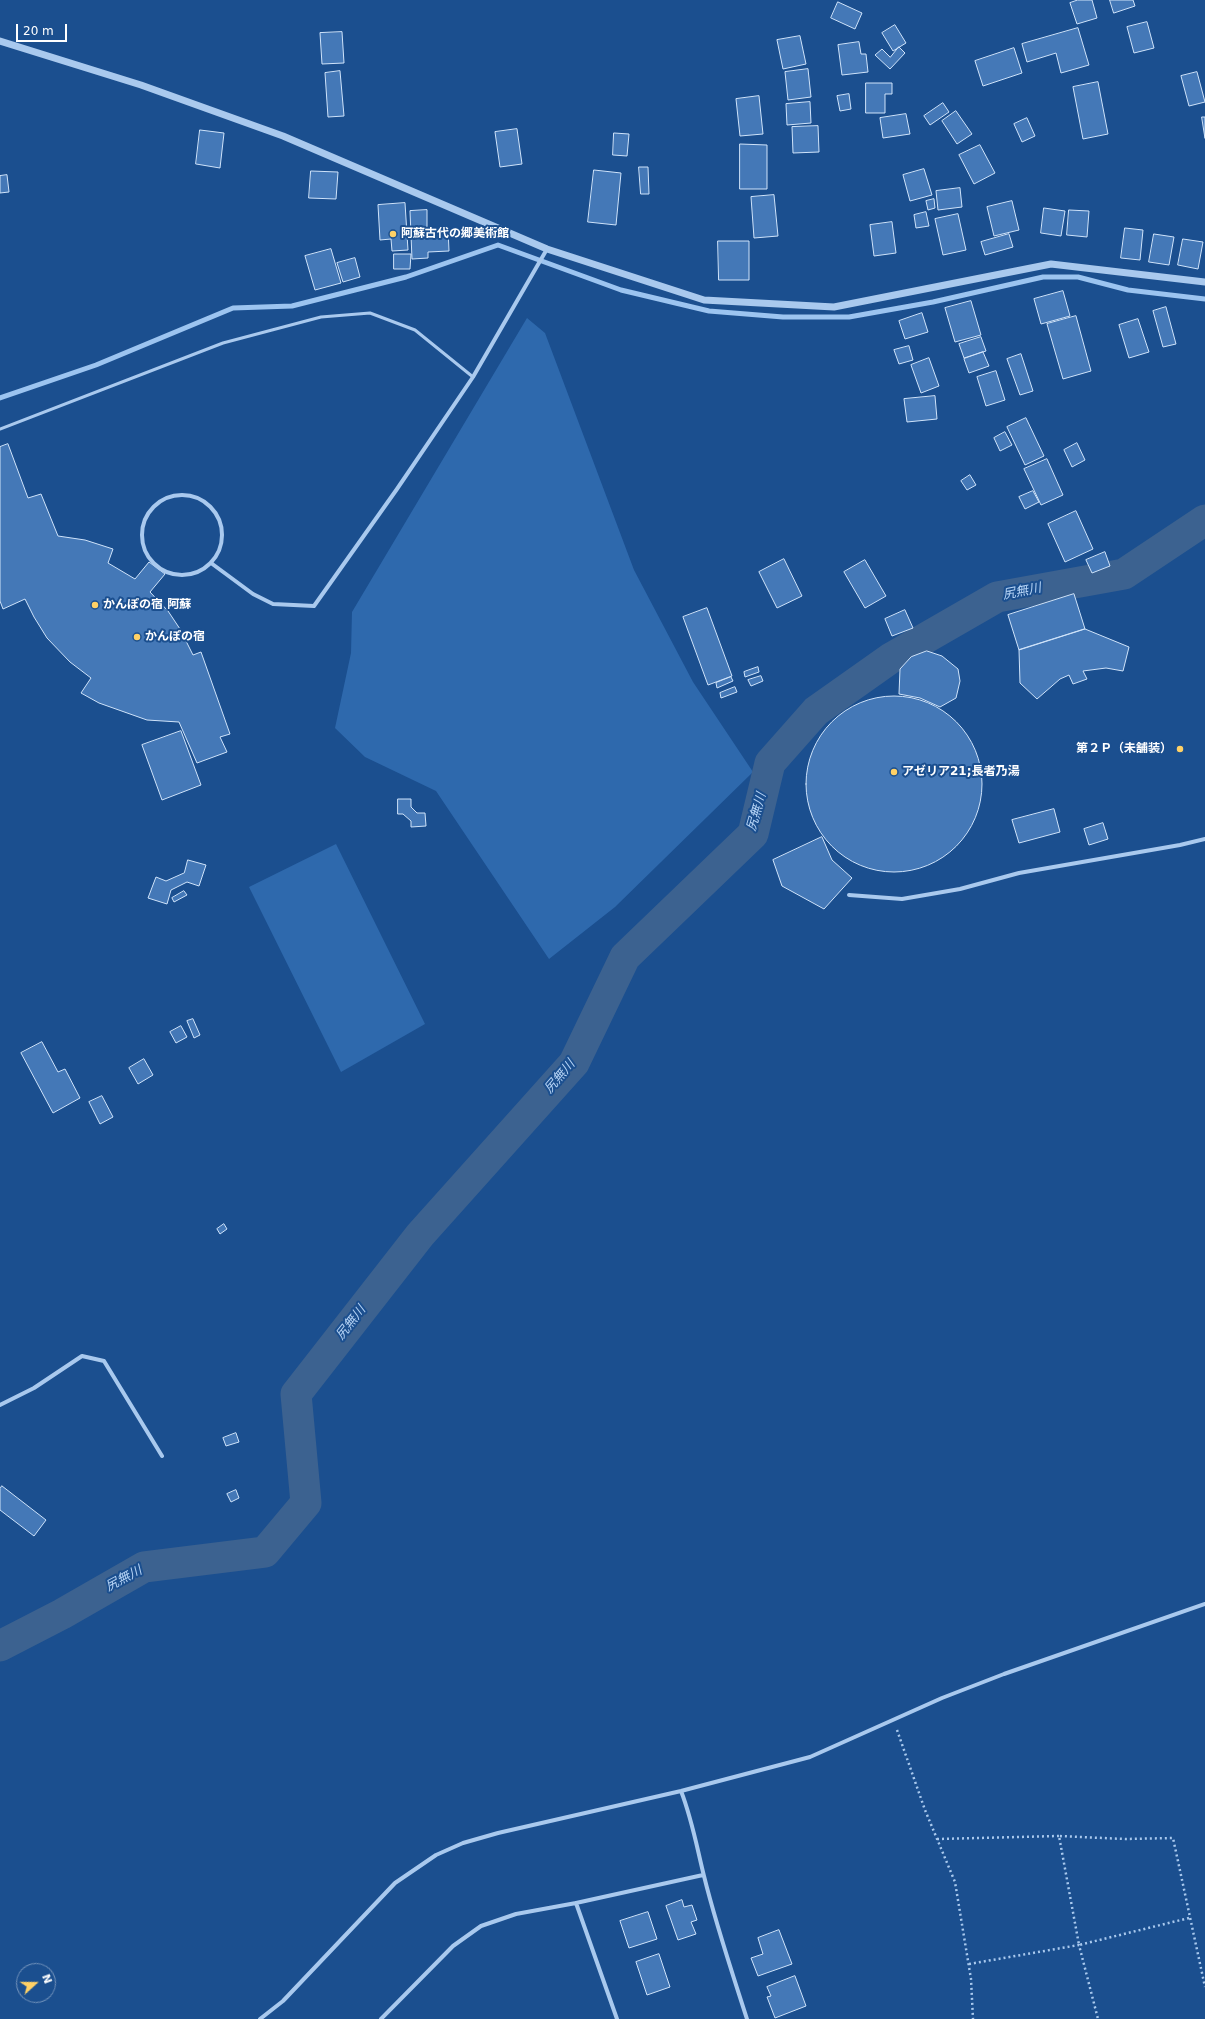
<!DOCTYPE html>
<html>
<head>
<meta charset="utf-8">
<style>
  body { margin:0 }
  #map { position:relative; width:1205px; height:2019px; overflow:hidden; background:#1b4f8f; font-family:"DejaVu Sans",sans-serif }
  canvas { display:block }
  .north { position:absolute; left:16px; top:1963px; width:40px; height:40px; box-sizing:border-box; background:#1b4f8f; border:1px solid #7695bc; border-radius:50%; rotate:69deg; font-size:11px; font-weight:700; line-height:16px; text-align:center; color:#fff }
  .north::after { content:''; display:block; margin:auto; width:14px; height:18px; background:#ffd166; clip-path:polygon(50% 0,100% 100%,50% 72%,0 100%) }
  .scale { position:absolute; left:16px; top:24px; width:51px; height:18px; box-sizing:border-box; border:2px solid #fff; border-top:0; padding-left:5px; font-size:12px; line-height:14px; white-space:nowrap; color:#fff; -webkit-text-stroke:3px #1b4f8f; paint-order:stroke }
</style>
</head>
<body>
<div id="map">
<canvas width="1205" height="2019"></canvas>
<div class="north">N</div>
<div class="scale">20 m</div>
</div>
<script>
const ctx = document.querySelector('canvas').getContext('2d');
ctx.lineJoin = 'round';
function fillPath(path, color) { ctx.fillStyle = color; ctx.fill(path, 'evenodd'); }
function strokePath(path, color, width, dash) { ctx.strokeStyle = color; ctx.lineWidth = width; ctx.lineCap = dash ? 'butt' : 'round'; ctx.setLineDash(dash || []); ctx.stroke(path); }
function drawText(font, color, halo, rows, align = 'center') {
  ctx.font = font + ' "DejaVu Sans","Noto Sans JP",sans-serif'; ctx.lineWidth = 4; ctx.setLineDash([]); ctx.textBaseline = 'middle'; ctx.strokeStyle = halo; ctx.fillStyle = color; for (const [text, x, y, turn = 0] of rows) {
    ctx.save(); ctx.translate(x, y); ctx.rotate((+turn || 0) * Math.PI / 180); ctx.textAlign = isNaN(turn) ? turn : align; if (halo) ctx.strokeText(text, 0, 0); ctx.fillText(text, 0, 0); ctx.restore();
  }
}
fillPath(new Path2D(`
  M527 318 545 333 634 570 693 682 753 772 615 907 549 959 436 791 365 757 335 728 351 653 352 612Z
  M336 844 425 1024 341 1072 249 887Z`), '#2e69ad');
strokePath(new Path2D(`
  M0 398 96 365 233 308 292 306 406 277 498 245 621 290 709 311 783 317H849L933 302 1043 277H1078L1128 290 1205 299`), '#9cc4f0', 5);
strokePath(new Path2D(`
  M0 1646 62 1614 144 1567 265 1552 306 1503 296 1394 420 1235 574 1063 625 957 753 834 770 763 816 711 891 658 997 597 1124 574 1205 520`), '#3c6290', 31);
const building = new Path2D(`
  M1078 0H1092L1097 18 1077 24 1070 3Z
  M1110 0H1133L1135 6 1114 13Z
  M838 2 862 13 855 29 831 18Z
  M1147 22 1154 48 1134 53 1127 27Z
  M895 25 906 43 893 51 882 33Z
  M1078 28 1089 65 1061 73 1056 53 1027 62 1022 44Z
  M342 32 344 63 322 64 320 33Z
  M800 36 806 64 783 69 777 40Z
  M859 42 861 54H866L868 72 842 75 838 45Z
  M899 47 905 53 890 69 875 55 882 49 890 57Z
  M1014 48 1022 73 983 86 975 61Z
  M808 69 811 97 788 100 785 72Z
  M340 71 344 116 328 117 325 73Z
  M1197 72 1205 102 1189 106 1181 76Z
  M1098 82 1108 134 1083 139 1073 87Z
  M866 83H892V94H885V113H866Z
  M849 94 851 109 840 111 837 96Z
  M759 96 763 134 740 136 736 99Z
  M810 102 811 123 787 125 786 104Z
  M943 103 949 112 930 125 924 116Z
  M956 111 972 134 957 144 942 121Z
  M906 114 910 134 883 138 880 118Z
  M1202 117H1205V138Z
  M1027 118 1035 136 1022 142 1014 124Z
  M818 126 819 152 793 153 792 127Z
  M517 129 522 164 500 167 495 132Z
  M200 130 224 133 220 168 196 164Z
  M614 133 629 134 627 156 613 155Z
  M740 144 767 145V189H740Z
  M980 145 995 173 974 184 959 155Z
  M639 167H648L649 194H641Z
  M924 169 932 195 910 201 903 175Z
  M594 170 621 173 616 225 588 222Z
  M311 171 338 172 336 199 309 198Z
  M7 175 9 192 0 193V176Z
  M960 188 962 207 938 210 936 191Z
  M774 195 778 236 754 238 751 197Z
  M934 199 935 208 928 210 926 201Z
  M1012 201 1019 230 994 236 987 207Z
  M405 203 408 250 392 251 391 239 380 240 378 205Z
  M1044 208 1065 211 1061 236 1041 233Z
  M427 210V229L448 228 449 251 428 252V258L412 259 410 211Z
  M1069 210 1089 211 1087 237 1067 235Z
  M926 212 929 226 916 228 914 215Z
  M958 214 966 250 943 255 935 219Z
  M892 222 896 253 874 256 870 225Z
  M1125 228 1143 230 1140 260 1121 258Z
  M1009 234 1013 247 985 255 981 242Z
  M1154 234 1174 237 1169 265 1149 262Z
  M1183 239 1203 242 1198 269 1178 265Z
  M718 241H749V280H719Z
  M331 249 341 283 315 290 305 256Z
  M394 254H411L410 269H394Z
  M355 258 360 277 343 282 337 263Z
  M1063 291 1070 316 1041 324 1034 299Z
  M971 301 981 335 955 342 945 308Z
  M1166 307 1176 344 1163 347 1153 311Z
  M922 313 928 332 905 339 899 321Z
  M1076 316 1091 371 1063 379 1047 324Z
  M1138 319 1149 352 1129 358 1119 325Z
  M981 337 986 351 964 358 959 344Z
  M909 346 913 360 899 364 894 350Z
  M983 352 989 366 969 373 964 359Z
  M1021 354 1033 391 1020 395 1007 359Z
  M929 358 939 386 921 393 911 365Z
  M996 371 1005 400 986 406 977 377Z
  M935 396 937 419 907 422 904 399Z
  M1026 418 1044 456 1025 465 1007 427Z
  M1005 432 1012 445 1000 451 994 438Z
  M1077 443 1085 460 1072 467 1064 450Z
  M8 444 28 498 41 494 58 536 85 540 113 549 108 563 135 579 149 562 165 574 150 592 168 611 180 629 193 655 201 652 230 734 220 737 227 752 197 763 179 722 147 720 99 703 81 693 91 678 70 662 47 638 34 617 25 599 3 609 0 601V447Z
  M1047 459 1063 495 1041 505 1024 469Z
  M970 475 976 485 967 490 961 481Z
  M1033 491 1039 502 1025 509 1019 497Z
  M1076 511 1093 549 1065 562 1048 524Z
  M1105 552 1110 566 1092 573 1086 560Z
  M784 559 802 596 777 608 759 572Z
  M865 560 886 596 865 608 844 572Z
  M1074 594 1085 629 1019 650 1008 615Z
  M707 608 732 676 708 685 683 617Z
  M905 610 913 628 892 636 885 619Z
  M1085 629 1129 647 1123 671 1106 668 1083 671 1087 679 1073 684 1069 675 1060 679 1037 699 1020 683 1019 650Z
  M927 651 942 656 958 669 960 681 956 698 940 707 920 698 899 694 900 669 911 657Z
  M758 667 759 672 745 677 744 672Z
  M761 676 763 681 751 686 748 680Z
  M731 677 733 681 717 688 716 683Z
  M735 687 737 692 721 698 720 693Z
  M806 784a88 88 0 1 1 176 0a88 88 0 1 1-176 0Z
  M181 731 201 785 162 800 142 745Z
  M398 799H411V807L417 813H425L426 826 411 827V821L403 814H398Z
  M1054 809 1060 832 1019 843 1012 820Z
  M1103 823 1108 839 1089 845 1084 829Z
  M822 837 832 860 852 878 824 909 782 886 773 860Z
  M188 860 206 865 199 886 187 882 171 890 167 904 148 898 156 877 166 881 184 873Z
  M184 891 187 895 174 902 172 898Z
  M193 1019 200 1035 194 1038 187 1021Z
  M181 1026 187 1037 176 1043 170 1032Z
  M42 1042 58 1072 65 1069 80 1098 53 1113 21 1053Z
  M144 1059 153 1075 138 1084 129 1068Z
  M102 1096 113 1117 100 1124 89 1102Z
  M224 1224 227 1229 220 1234 217 1229Z
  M236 1433 239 1442 226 1446 223 1438Z
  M2 1486 46 1520 34 1536 0 1510V1489Z
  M236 1490 239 1498 231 1502 227 1494Z
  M682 1900 684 1907 692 1905 697 1920 691 1922 696 1934 678 1940 666 1906Z
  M648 1912 657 1939 629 1948 620 1921Z
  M779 1930 792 1964 758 1976 751 1958 763 1954 758 1938Z
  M659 1954 670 1987 647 1995 636 1962Z
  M795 1976 806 2006 775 2018 767 1997 771 1996 767 1987Z`);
fillPath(building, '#4478b7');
strokePath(building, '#cfe3fa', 1);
strokePath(new Path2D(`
  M897 1730 925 1810 955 1882 971 1979 973 2019
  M937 1839 1059 1836
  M1189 1918 1079 1945 1059 1836 1125 1839 1173 1838 1205 1987
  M969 1964 1079 1945 1098 2019`), '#a9c9ee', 2.5, [2, 3]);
strokePath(new Path2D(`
  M0 429 223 343 321 317 370 313 415 330 473 377`), '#a9c9ee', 3);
strokePath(new Path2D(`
  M142 535a40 40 0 1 1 80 0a40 40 0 1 1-80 0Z
  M211 563 253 594 273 604 314 606 397 489 473 377 547 249
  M849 895 902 899 960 889 1019 873 1180 845 1205 839
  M0 1405 34 1388 82 1356 104 1361 162 1456
  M681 1791C692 1819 697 1848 704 1876 716 1925 732 1972 747 2019
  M576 1903 617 2019
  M260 2019 283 2001 395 1883 436 1855 463 1843 498 1833 681 1791 810 1757 942 1698 1004 1674 1205 1604
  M381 2019 453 1946 481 1926 516 1914 576 1903 703 1875`), '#a9c9ee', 4);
strokePath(new Path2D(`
  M0 41 141 85 283 136 547 249 704 300 834 307 1051 264 1205 282`), '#a9c9ee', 7);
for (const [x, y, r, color] of [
  [393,234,4,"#ffd166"],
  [95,605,4,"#ffd166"],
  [137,637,4,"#ffd166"],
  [1180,749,4,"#ffd166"],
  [894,772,4,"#ffd166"]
]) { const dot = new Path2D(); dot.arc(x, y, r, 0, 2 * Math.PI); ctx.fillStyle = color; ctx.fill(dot); strokePath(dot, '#1b4f8f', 1.5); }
drawText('bold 12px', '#fff', '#1b4f8f', [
  ["阿蘇古代の郷美術館",401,234],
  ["かんぽの宿 阿蘇",103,605],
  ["かんぽの宿",145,637],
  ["第２Ｐ（未舗装）",1172,749,"right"],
  ["アゼリア21;長者乃湯",902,772]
], 'left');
drawText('italic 13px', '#b5d3f5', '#1b4f8f', [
  ["尻無川",1022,592,-11],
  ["尻無川",757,812,-74],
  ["尻無川",560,1077,-50],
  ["尻無川",351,1323,-52],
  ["尻無川",124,1579,-28]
]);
</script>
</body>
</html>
